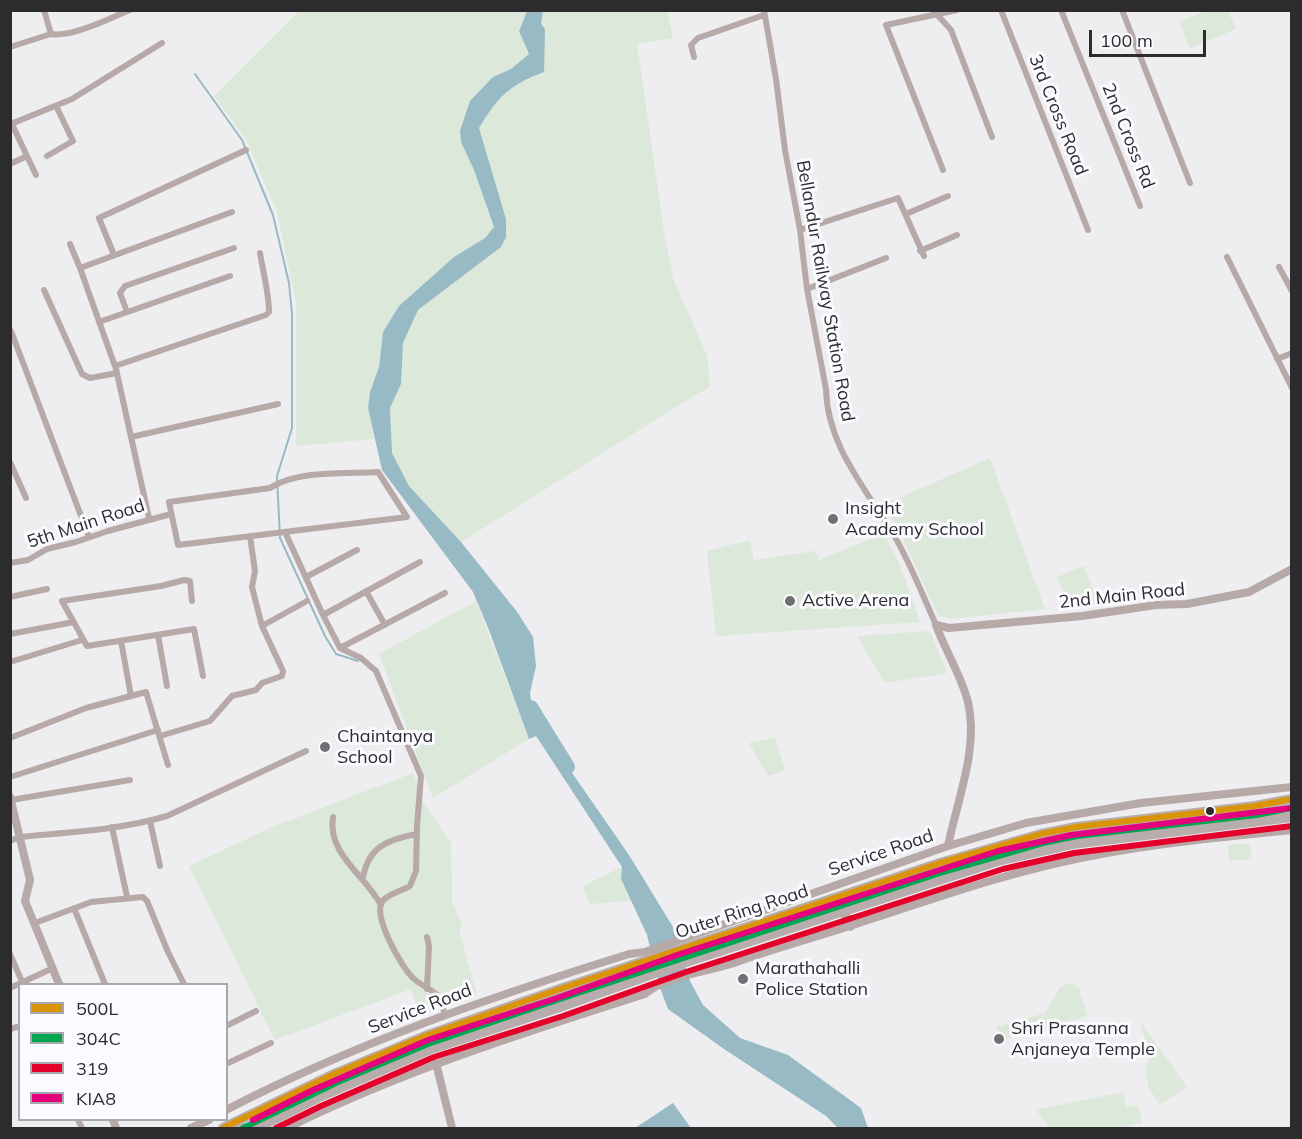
<!DOCTYPE html>
<html>
<head>
<meta charset="utf-8">
<style>
  body { margin:0 }
  #map { position:relative; width:1302px; height:1139px; overflow:hidden; background:#eeeef0; font-family:Mulish,sans-serif }
  canvas { display:block }
  .frame { position:absolute; inset:0; border:12px solid #2c2c2e; pointer-events:none }
  .legend { position:absolute; left:18px; top:983px; width:210px; height:138px; box-sizing:border-box; background:#fafaff; border:2px solid #a8a8ab; margin:0; padding:8px 10px; list-style:none; font-size:18px; color:#2c2c2e }
  .legend li { display:flex; align-items:center; gap:12px; height:30px }
  .legend b { width:30px; border:2px solid #a8a8ab }
  .scale { position:absolute; left:1089px; top:30px; width:117px; height:27px; box-sizing:border-box; border:3px solid #2c2c2e; border-top:0; padding-left:8px; font-size:18px; line-height:21px; white-space:nowrap; color:#2c2c2e; -webkit-text-stroke:4px #fafaff; paint-order:stroke }
</style>
</head>
<body>
<div id="map">
<canvas width="1302" height="1139"></canvas>
<div class="frame"></div>
<ul class="legend">
<li><b style="height:8px;background:#d99407"></b>500L</li>
<li><b style="height:8px;background:#00a651"></b>304C</li>
<li><b style="height:8px;background:#e4002b"></b>319</li>
<li><b style="height:8px;background:#e5007d"></b>KIA8</li>
</ul>
<div class="scale">100 m</div>
</div>
<script>
const ctx = document.querySelector('canvas').getContext('2d');
ctx.lineJoin = 'round';
function fillPath(path, color) { ctx.fillStyle = color; ctx.fill(path, 'evenodd'); }
function strokePath(path, color, width, dash) { ctx.strokeStyle = color; ctx.lineWidth = width; ctx.lineCap = dash ? 'butt' : 'round'; ctx.setLineDash(dash || []); ctx.stroke(path); }
function drawText(font, color, halo, rows, align = 'center') {
  ctx.font = font + ' Mulish,sans-serif'; ctx.lineWidth = 6; ctx.setLineDash([]); ctx.textBaseline = 'middle'; ctx.strokeStyle = halo; ctx.fillStyle = color; for (const [text, x, y, turn = 0] of rows) {
    ctx.save(); ctx.translate(x, y); ctx.rotate((+turn || 0) * Math.PI / 180); ctx.textAlign = isNaN(turn) ? turn : align; if (halo) ctx.strokeText(text, 0, 0); ctx.fillText(text, 0, 0); ctx.restore();
  }
}
fillPath(new Path2D(`
  M543 10 667 11 673 38 637 44 665 238 674 281 707 355 710 387 697 394 461 542 409 486 392 453 390 408 401 384 403 343 418 310 501 247 506 219 479 128C498 97 509 85 544 72L541 24Z
  M299 11H527L519 31 529 54 511 69 493 77 461 142 474 170 494 227 485 238 454 257 399 306 383 332 379 367 370 392 368 408 374 439 296 446V303L277 212 245 138 214 96Z
  M1207 11H1228L1236 29 1190 48 1179 22Z
  M990 458 1045 609 951 619 938 615 903 539 883 505Z
  M884 534 900 565 920 622 716 636 707 551 750 540 754 560 815 551 819 560Z
  M1084 566 1099 604 1070 607 1057 577Z
  M476 601 529 739 433 798 379 654Z
  M930 631 947 673 885 683 857 636Z
  M775 737 785 771 768 776 749 743Z
  M413 773 424 803 451 843 452 900 462 925 459 930 477 995 420 1016 411 989 275 1040 189 866 272 827Z
  M1250 843 1252 859 1229 861 1228 845Z
  M622 867 621 879 631 901 589 904 583 886Z
  M1071 983 1079 988 1087 1016 1005 1039 996 1027 1045 1013 1060 987Z
  M1140 1021 1187 1087 1160 1105 1149 1088 1145 1069 1150 1058Z
  M1123 1092 1126 1107 1138 1105 1142 1123 1130 1125 1127 1128H1050L1036 1110Z`), '#dce8d9');
fillPath(new Path2D(`
  M527 11H543L541 24 545 29 544 72C509 85 498 97 479 128L506 219V237L501 247 418 310 403 343 401 384 390 408 392 453 409 486 461 542 518 613 533 637 536 666 530 693 532 708 550 741 629 855 673 927 690 981 703 1005 740 1038 788 1055 861 1108 868 1128H838L826 1116 724 1049 668 1009 660 988 647 935 621 879 622 867 536 736 529 739 489 630 473 592 382 470 368 408 370 392 379 367 383 332 399 306 454 257 485 238 494 227 474 170 461 142 460 131 470 101 493 77 511 69 529 54 519 31Z
  M673 1103 691 1128H635Z`), '#98bac4');
strokePath(new Path2D(`
  M195 74 242 140 273 215 289 283 292 314V428L277 476 280 538 325 636 336 654 358 661`), '#98bac4', 2);
strokePath(new Path2D(`
  M531 707 568 767`), '#98bac4', 14);
strokePath(new Path2D(`
  M764 10 776 79 785 150 800 230 807 289 826 389C827 446 867 490 895 537 911 565 923 596 936 625
  M933 10 951 30 992 137
  M1001 10 1088 230
  M1061 10 1140 206
  M1122 10 1190 183
  M51 34C71 38 110 18 130 10
  M10 47 51 34 44 10
  M694 57 691 45 698 38 764 15
  M11 124 72 99 162 43
  M27 156 36 175
  M47 156 73 141 56 106
  M10 164 27 156 11 122
  M943 170 886 25 957 10
  M906 214 948 196
  M800 230 898 198 924 256
  M70 244 80 268
  M920 251 957 235
  M114 255 99 218 246 150
  M1227 257 1292 388
  M1279 267 1292 291
  M807 289 886 258
  M44 290 82 374 90 378 117 373
  M127 312 120 293 125 286 234 248
  M99 322 230 276
  M11 331 89 537
  M1277 359 1292 353
  M115 366 266 315 269 312C269 293 263 272 260 253
  M131 437 278 404
  M10 462 26 498
  M378 472 407 517 178 545 169 502 270 488C297 470 345 474 378 472Z
  M149 518 116 369 80 268 232 212
  M285 532 323 615 420 562
  M250 536 255 571 252 587 262 626
  M10 563 28 560 47 549 76 542 108 531 171 514
  M306 577 357 550
  M366 591 385 625
  M10 597 47 589
  M192 601 190 581 184 580 161 586 62 601 87 646 194 629 203 676
  M323 615 340 648 445 593
  M10 634 74 622
  M158 635 167 686
  M121 641 131 696
  M340 648 361 658 376 671 421 776 417 826 416 871 410 886C402 891 387 894 382 902 373 916 401 967 413 978 419 984 429 988 436 994 441 999 443 1009 445 1015
  M10 662 82 640
  M160 736 210 721 232 696 256 690 262 683 282 676 283 671 262 626 307 601
  M10 738 86 708 146 692 168 765
  M10 777 158 730
  M11 800 130 780
  M333 817C327 854 365 875 381 905
  M150 821 160 866
  M112 827 127 897
  M10 841 20 837C69 832 120 830 167 816L306 751
  M363 878C368 847 388 839 417 834
  M74 908 105 984
  M35 923 91 902 143 897 147 901 168 952 184 984
  M427 937 429 946 427 989
  M10 954 23 984
  M10 988 53 968
  M226 1026 256 1011
  M10 1029 17 1027
  M226 1064 271 1043
  M78 1120 82 1128`), '#b6a9a7', 6);
strokePath(new Path2D(`
  M936 625 949 628 1082 616 1156 605 1187 604 1249 592 1292 569
  M936 625C945 650 961 675 968 702 979 749 957 800 948 846
  M10 797 30 880 25 901 59 984
  M436 1063 452 1128
  M226 1110C355 1043 491 997 629 954L645 952 948 846 1026 823 1141 803 1292 787
  M113 1120 116 1128
  M191 1128 209 1120
  M287 1128C402 1071 523 1033 645 994 666 976 707 972 734 963 775 948 817 937 859 923 925 902 991 878 1058 863 1134 845 1214 838 1292 830`), '#b6a9a7', 8);
strokePath(new Path2D(`
  M844 911 850 926
  M223 1128 334 1074 425 1036 563 988 940 863 1041 834 1076 827 1255 806 1292 799
  M257 1128 317 1098 431 1049 560 1007 683 963 1001 860 1072 844 1292 817`), '#b8adac', 10);
strokePath(new Path2D(`
  M236 1128 372 1061 1073 824 1292 804`), '#b7b2b2', 2, [10, 10]);
strokePath(new Path2D(`
  M223 1128 334 1074 425 1036 563 988 940 863 1041 834 1076 827 1255 806 1292 799`), '#d99407', 6);
strokePath(new Path2D(`
  M243 1128 338 1082 428 1044 566 997 943 872 1043 843 1077 836 1256 815 1292 808`), '#00a651', 6);
strokePath(new Path2D(`
  M276 1128 321 1106 434 1057 563 1016 686 972 1003 869 1074 853 1292 826`), '#e4002b', 6);
strokePath(new Path2D(`
  M253 1120 313 1090 428 1040 557 998 680 954 998 851 1071 835 1291 808`), '#e5007d', 6);
for (const [x, y, r, color] of [
  [833,519,6,"#707072"],
  [790,601,6,"#707072"],
  [325,747,6,"#707072"],
  [1210,811,5,"#2c2c2e"],
  [743,979,6,"#707072"],
  [999,1039,6,"#707072"]
]) { const dot = new Path2D(); dot.arc(x, y, r, 0, 2 * Math.PI); ctx.fillStyle = color; ctx.fill(dot); strokePath(dot, '#fafaff', 2); }
drawText('18px', '#2c2c2e', '#fafaff', [
  ["3rd Cross Road",1058,115,68],
  ["2nd Cross Rd",1128,136,68],
  ["Bellandur Railway Station Road",825,291,80],
  ["5th Main Road",86,524,-18],
  ["2nd Main Road",1122,596,-6],
  ["Service Road",881,853,-19],
  ["Outer Ring Road",742,912,-18],
  ["Service Road",420,1009,-21]
]);
drawText('18px', '#2c2c2e', '#fafaff', [
  ["Insight",845,509],
  ["Academy School",845,530],
  ["Active Arena",802,601],
  ["Chaintanya",337,737],
  ["School",337,758],
  ["Marathahalli",755,969],
  ["Police Station",755,990],
  ["Shri Prasanna",1011,1029],
  ["Anjaneya Temple",1011,1050]
], 'left');
</script>
</body>
</html>
